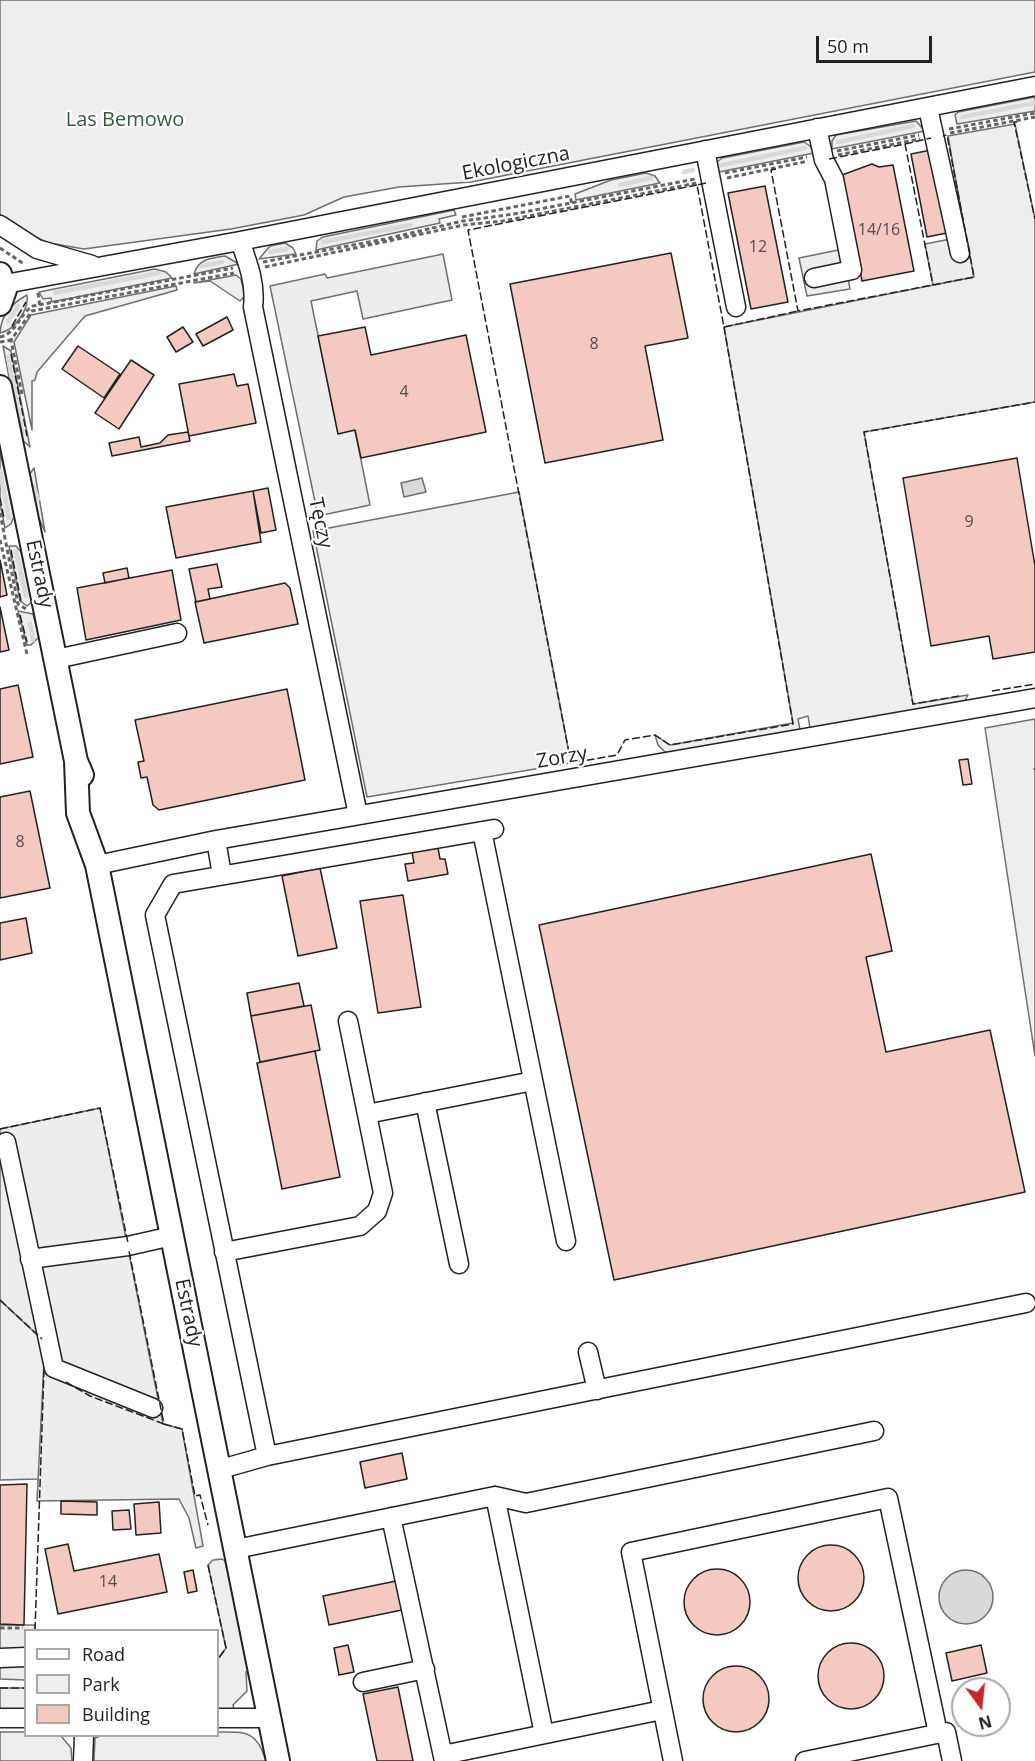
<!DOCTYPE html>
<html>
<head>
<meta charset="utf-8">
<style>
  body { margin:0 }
  #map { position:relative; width:1035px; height:1761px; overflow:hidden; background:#fff; font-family:"Open Sans",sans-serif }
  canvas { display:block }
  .legend { position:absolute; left:24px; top:1629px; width:195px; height:108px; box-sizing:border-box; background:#fff; border:2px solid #a7a7a7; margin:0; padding:8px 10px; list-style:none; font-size:18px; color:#222 }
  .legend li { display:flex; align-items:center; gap:12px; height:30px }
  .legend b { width:30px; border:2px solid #a7a7a7 }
  .north { position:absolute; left:951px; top:1677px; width:60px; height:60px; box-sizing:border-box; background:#fff; border:2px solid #a7a7a7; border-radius:50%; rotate:165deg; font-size:16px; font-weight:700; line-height:24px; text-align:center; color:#222 }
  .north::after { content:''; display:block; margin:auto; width:21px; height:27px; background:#c62828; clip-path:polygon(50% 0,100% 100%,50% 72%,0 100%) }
  .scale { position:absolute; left:816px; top:36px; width:116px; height:27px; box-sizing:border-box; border:3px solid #222; border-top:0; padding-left:8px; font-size:18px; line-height:21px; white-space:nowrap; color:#222; -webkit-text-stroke:4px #fff; paint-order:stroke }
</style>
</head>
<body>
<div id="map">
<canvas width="1035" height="1761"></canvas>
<ul class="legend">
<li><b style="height:8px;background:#fff"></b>Road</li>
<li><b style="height:16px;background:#eee"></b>Park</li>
<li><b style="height:16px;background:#f3c9c0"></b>Building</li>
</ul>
<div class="north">N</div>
<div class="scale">50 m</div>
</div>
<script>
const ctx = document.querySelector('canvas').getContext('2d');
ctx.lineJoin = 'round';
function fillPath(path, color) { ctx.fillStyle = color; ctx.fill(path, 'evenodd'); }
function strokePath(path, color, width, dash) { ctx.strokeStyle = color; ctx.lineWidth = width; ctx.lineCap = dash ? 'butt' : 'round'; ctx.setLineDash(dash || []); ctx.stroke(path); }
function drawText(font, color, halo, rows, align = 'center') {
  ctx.font = font + ' "Open Sans",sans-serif'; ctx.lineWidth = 4.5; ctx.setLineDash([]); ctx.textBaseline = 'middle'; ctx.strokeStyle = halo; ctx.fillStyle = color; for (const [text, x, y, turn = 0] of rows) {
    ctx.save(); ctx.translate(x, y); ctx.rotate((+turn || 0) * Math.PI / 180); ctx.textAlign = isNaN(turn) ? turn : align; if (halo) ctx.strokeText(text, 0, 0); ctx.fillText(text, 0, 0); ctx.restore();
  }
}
const green = new Path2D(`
  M0 0H1035V72L471 182 399 187 344 197 304 215 231 229 84 249 49 243 17 229 0 214Z
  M1035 97V111L957 124 955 115 958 112Z
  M916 121 925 131 832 149V141L836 135Z
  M1015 124 1035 219V402L864 432 913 704 968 695 964 702 815 730 810 728 808 716 798 719 800 730 676 753 665 752 658 745 655 735 670 745 793 723 724 327 973 277 948 136Z
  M804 142 810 146 814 153 714 173 715 164 722 158Z
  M646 173 655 176 660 183 576 200 575 194 611 180Z
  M454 210 456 215 439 219 440 223 316 250 317 241 323 237Z
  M285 243 293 248 296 254 259 259 270 246Z
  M225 256 239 264 194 274C198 259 211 258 225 256Z
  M155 269 166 272 172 278 52 302 51 298 43 299 39 292Z
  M236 275 241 279 245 296 240 301 210 281 194 283Z
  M176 286 177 290 85 316 37 372 35 380 32 381V430L14 342 31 315Z
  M27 295C29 310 15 330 0 333 1 315 12 303 27 295Z
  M3 346 11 351 30 447 21 439Z
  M0 451 14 516 11 524 5 528 0 504Z
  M34 468 45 532 32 502 29 475Z
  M519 492 571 763 367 797 313 531Z
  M9 546H16L21 552 32 602 27 606 20 601Z
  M18 611 33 614 39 637 31 645H27Z
  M1035 719V1056L985 728Z
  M0 1300 45 1342 39 1479 0 1480Z
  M222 1559 225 1561 250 1670 246 1672 247 1691 233 1705 234 1709H218V1659L226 1648 208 1565 213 1560Z
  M0 1688H25V1710H0Z
  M0 1732H25L26 1736H61L71 1748 72 1761H0Z
  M218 1732C244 1732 256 1730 265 1758H269V1761H94L95 1738 100 1736H218Z`);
fillPath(green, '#eee');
strokePath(green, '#6f6f6f', 1.5);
const parking = new Path2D(`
  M966 236 974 277 933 285 925 244Z
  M843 249 850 289 807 296 799 258Z
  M443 254 452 300 363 319 357 291 311 301 338 433 355 430 370 505 318 516 270 286 325 274 327 278Z
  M100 1108 163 1424 182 1429 203 1546 196 1548 189 1518 179 1499 37 1501 45 1342 0 1300V1129Z
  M0 1625H35V1630H26L25 1680 0 1679Z`);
fillPath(parking, '#ededed');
strokePath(parking, '#6f6f6f', 1.5);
const water = new Path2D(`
  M422 478 426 492 404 497 401 483Z
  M939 1597a27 27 0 1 1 54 0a27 27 0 1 1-54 0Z`);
fillPath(water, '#d9d9d9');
strokePath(water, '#6f6f6f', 1.5);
strokePath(new Path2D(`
  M962 117 1035 103
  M838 142 913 126
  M717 166 805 148
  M684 172 693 170
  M620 185 651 178
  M323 242 410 225
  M270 252 287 249
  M202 266 222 262
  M55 293 159 273
  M8 321 18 306
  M8 357 22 433
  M0 471 9 518
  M33 486 38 499
  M16 551 26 596
  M30 624 33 640`), '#d9d9d9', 4.5);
const building = new Path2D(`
  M931 150 947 233 927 237 911 154Z
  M872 164 879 167 893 165 914 271 862 281 842 175Z
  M765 186 788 302 751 309 728 193Z
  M671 253 688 338 645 346 663 440 545 463 510 284Z
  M227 317 233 330 203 346 196 334Z
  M183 327 193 342 176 352 167 337Z
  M365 327 371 355 466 335 486 432 361 458 355 430 338 434 318 336Z
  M78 346 120 374 104 398 62 369Z
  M131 360 154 375 119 429 95 413Z
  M234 374 237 386 248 384 256 423 189 436 179 384Z
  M188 432 190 441 112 456 109 443 139 437 141 447 160 443 168 435Z
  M1017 458 1035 566V652L993 659 989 636 931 646 903 478Z
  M268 488 276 530 261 533 253 491Z
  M253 491 261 542 176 558 166 507Z
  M0 560 7 595 0 597Z
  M217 564 222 587 208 589 210 599 196 602 189 569Z
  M127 568 129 578 105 583 103 573Z
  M172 570 181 620 86 640 77 588Z
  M285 583 290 588 298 624 204 643 195 602Z
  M0 607 9 650 0 652Z
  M18 685 33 757 0 764V689Z
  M287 689 305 780 159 810 153 805 147 777 141 778 138 762 144 761 135 720Z
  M968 759 972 784 963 785 959 760Z
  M30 791 50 888 0 898V797Z
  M438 848 440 859H445L448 874 408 881 405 864 414 863 412 852Z
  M871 854 892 951 866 957 886 1052 990 1030 1025 1192 614 1280 539 925Z
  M320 868 337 948 298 956 282 876Z
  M403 895 421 1007 378 1013 360 901Z
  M26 918 32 953 0 960V923Z
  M299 983 304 1006 251 1016 247 993Z
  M311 1005 320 1050 260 1062 251 1016Z
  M315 1051 340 1177 282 1189 257 1063Z
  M402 1453 407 1479 365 1488 360 1462Z
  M27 1484 24 1625 0 1624V1485Z
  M61 1501 97 1502V1515L61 1514Z
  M159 1502 161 1533 136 1535 134 1504Z
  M129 1510 131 1529 113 1530 112 1511Z
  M68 1544 74 1571 159 1554 167 1592 58 1614 45 1549Z
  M798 1578a33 33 0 1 1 66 0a33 33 0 1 1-66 0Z
  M684 1602a33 33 0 1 1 66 0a33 33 0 1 1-66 0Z
  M193 1570 197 1591 188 1593 184 1572Z
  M396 1581 402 1610 329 1625 323 1596Z
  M818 1676a33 33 0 1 1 66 0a33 33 0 1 1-66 0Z
  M348 1645 354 1672 339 1675 334 1648Z
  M981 1645 987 1673 952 1681 946 1653Z
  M703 1699a33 33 0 1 1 66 0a33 33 0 1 1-66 0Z
  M398 1687 413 1761H377L363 1694Z`);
fillPath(building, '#f3c9c0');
strokePath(building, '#222', 1.5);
const minor = new Path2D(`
  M928 108 960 253
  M705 150 736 307
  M0 225 37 249 92 265
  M240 241C248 263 256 284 253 307L358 815
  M814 278 852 270 834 179 824 160 817 128
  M5 284 240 241 1035 86
  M56 659 177 633
  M482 831 566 1241
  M216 840 222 875
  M97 865 216 840 1035 698
  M425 1102 459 1264
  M367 1114 533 1081
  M6 1142 54 1368 153 1408
  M224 1252 360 1226 377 1211 383 1193 348 1021
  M30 1259 128 1246 172 1236
  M588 1352 597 1390
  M267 1456 155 915 173 884 494 829
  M221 1469 267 1456 1026 1303
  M495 1496 544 1734
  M391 1517 444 1761
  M236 1549 495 1496 526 1503 874 1431
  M0 1658 26 1657
  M363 1682 425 1669
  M0 1718H26
  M218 1718H269
  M443 1755 662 1710
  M83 1761 84 1736
  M673 1761 631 1552 888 1498 938 1733
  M805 1761 946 1732 952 1761`);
const major = new Path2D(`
  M0 274 5 290 0 304
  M0 387 76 761 82 775
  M76 761 78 813 97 865 278 1761`);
strokePath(minor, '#222', 21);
strokePath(major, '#222', 26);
strokePath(new Path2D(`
  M949 129 1035 113
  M950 133 1035 117
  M837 151 919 135
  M838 155 920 139
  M725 173 807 157
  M727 178 808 161
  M462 217 570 196 572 204
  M0 248 24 264
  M263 262 385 239 463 221 514 214 695 179
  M265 267 464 225 503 221 697 183
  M38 293 40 307
  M0 337C17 333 19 314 33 306L233 268
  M0 342 11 340
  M22 394 11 340 32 311 234 273
  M0 513 18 604 26 609
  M0 540 27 654
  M1035 768V770
  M0 1628H23`), '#646464', 3, [4.5, 3]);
strokePath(minor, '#fff', 18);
strokePath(major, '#fff', 22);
strokePath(new Path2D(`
  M1017 122H1014L1035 219
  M905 144 931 138
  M829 159 905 144 933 285
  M776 169 771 170 798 311 974 277 947 135 943 136
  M706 183 697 185 724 327 798 311
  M697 185 468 230 571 763 617 755 625 740 655 735 670 745 793 724 724 327
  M12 326 26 302
  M11 354 27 436
  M0 498 4 518
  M11 550 21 601
  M20 615 27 642
  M992 691 1035 684
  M959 696 913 704 864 432 1035 402
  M0 1129 100 1108 128 1243
  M0 1300 42 1339
  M66 1382 90 1396 164 1424 129 1251
  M164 1424 182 1429 195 1496 200 1495 208 1525
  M208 1565 226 1648 218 1659
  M35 1630 44 1370
  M0 1688H26`), '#222', 1.5, [8, 3]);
drawText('16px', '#564c4a', null, [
  ["14/16",879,230],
  ["12",758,247],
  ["8",594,344],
  ["4",404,392],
  ["9",969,522],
  ["8",20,842],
  ["14",108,1582]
]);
drawText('20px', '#2f5e38', '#fff', [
  ["Las Bemowo",125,120]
]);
drawText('20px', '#222', '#fff', [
  ["Ekologiczna",516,164,-11],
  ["Tęczy",320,523,78],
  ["Estrady",39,574,78],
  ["Zorzy",562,758,-10],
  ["Estrady",188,1313,78]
]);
</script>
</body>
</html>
